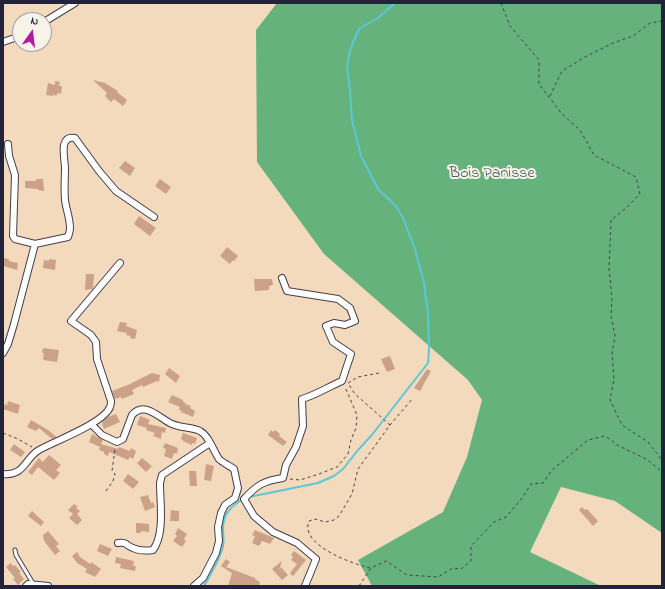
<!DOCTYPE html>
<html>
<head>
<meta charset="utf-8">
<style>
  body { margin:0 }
  #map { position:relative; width:665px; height:589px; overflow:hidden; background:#f4dabc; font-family:"Indie Flower",sans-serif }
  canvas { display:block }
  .frame { position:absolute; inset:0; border:4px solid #22223b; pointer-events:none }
  .north { position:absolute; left:12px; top:12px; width:40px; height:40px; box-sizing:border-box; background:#f7f3e8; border:1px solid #a29fa3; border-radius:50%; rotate:14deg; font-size:11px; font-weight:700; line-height:16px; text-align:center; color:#22223b }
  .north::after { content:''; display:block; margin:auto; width:14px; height:18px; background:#b5179e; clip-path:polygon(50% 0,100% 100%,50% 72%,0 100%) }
</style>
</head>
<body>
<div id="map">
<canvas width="665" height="589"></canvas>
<div class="frame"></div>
<div class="north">N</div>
</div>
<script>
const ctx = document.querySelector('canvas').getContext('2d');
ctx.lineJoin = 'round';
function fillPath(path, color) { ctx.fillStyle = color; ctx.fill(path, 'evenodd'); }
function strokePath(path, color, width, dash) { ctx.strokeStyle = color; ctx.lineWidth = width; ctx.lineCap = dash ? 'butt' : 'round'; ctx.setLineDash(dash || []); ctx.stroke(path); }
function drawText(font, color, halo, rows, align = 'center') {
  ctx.font = font + ' "Indie Flower",sans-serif'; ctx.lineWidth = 4; ctx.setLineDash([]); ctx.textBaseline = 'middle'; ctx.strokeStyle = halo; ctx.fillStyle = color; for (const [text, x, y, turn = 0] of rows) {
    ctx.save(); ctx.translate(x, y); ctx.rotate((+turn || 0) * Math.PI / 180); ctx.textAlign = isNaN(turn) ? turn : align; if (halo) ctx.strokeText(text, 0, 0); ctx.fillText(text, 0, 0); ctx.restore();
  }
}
fillPath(new Path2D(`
  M277 3H662V533L615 501 561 487 530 552 601 586H372L358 560 443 512 467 457 482 400 468 380 324 254 257 162 256 30Z`), '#66b27c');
strokePath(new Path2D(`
  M249 497 318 483 334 476 343 469 358 450 371 436 428 363 429 351 428 313 424 283 415 249 403 218 396 206 378 189 361 156 352 120 350 90 347 68 350 50 357 33 360 28 378 18 395 3
  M204 586C211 574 218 562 222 550 225 542 223 536 223 528 223 513 232 506 243 499`), '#5dc7d8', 2);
fillPath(new Path2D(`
  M93 80 105 83 118 91 117 92 127 100 123 106 114 99 111 102 105 96 107 93Z
  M55 81 60 82 59 86H62L61 94 58 93 56 96 53 94V96L46 95 48 83 55 85Z
  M125 161 135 168 130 176 119 168Z
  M36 179H43L44 191 38 190V189L25 188V181H36Z
  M160 179 171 187 166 194 155 186Z
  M139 216 156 228 150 236 134 224Z
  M227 247 238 256 234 261 233 260 230 264 220 256Z
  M3 258 9 259V261L18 263 17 270 3 266Z
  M49 259 56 260 55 270 43 268 44 260 49 261Z
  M86 274H94L93 288 92 289 85 290Z
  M254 279H272L273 285 269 286V290L255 291Z
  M120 322 127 323 126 326 137 330 135 339 130 338 131 336 126 335 127 333 117 331Z
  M43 348 59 350 57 362 43 360 44 353H42Z
  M390 356 395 369 387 372 381 359Z
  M169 368 180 376 176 383 165 374Z
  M427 369 431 371 420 391 414 388Z
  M152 373 160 375 159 382 157 381 143 387 142 385 132 390 134 394 122 399 121 397 115 399 112 391 130 384Z
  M172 395 183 400V402L186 403 185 404 191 406 190 408 195 411 193 417 181 412 182 411 179 410 180 407 168 402Z
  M8 401 20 405 18 414 3 409V404L7 405Z
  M116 414 120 422 104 429 102 424 103 423 102 422 108 417Z
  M140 416 150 420 148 424 166 428 165 433 162 432 161 439 153 436 155 433 146 430 147 428 137 425Z
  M31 420 48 430 57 437 52 439 39 428 36 431 27 427Z
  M271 430 273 432 275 430 280 434 279 436 287 442 283 446 268 435Z
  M183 433 197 438 195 444 192 443V445L183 441V440L181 439Z
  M92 434 103 440 100 446 101 444 118 449 119 447 130 451 131 448 136 451 133 459 130 457 128 460 109 452 108 456 104 454V452L99 450 100 447 89 442Z
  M165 443 178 448 177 454 174 453 172 459 164 456 166 449 163 448Z
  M14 444 25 452 21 457 10 450Z
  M49 455 61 465 56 470 60 473 54 480 38 467 32 475 28 472 39 458 43 462Z
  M142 458 152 466 146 472 137 463Z
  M206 464 214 466 211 481 204 480Z
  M189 471H196L197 486H190Z
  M128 474 139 482 133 489 123 481Z
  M148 495 151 503 153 502 155 507 145 511 140 497Z
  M74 504 78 507 76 508 80 511 77 514 82 520 77 525 69 518 73 514 68 510Z
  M582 507 585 510 587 509 598 521 593 526 579 510Z
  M171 510 179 511V521H170Z
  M32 511 44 522 41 526 28 516Z
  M136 523 149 524V532L141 531V533H136Z
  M178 528 187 534 184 539 186 541 182 547 173 541 177 536 175 534Z
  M255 530 274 538 270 544 262 541 259 546 252 543 255 536 252 535Z
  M48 531 59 544 56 546 60 551 55 555 44 541 43 535Z
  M100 544 112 549 108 556 97 551Z
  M294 551 306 560 293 576 290 573 297 564 291 560 293 557 291 555Z
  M77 552 80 557 90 564 91 562 101 569 95 577 85 572 87 569 77 563 72 556Z
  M116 557 134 561 133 566H136L135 571 120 568 121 564 115 563Z
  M226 559 230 562 226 567 255 578V579L260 582 259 586H228L232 573 221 566Z
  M282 561 279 571 281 567 288 575 282 580 272 569Z
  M11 563 13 566 15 565 21 572 19 573 24 579 18 585 13 579 15 578 6 567Z`), '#cba188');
const service = new Path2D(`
  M15 550 16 555 34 585`);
const minor = new Path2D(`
  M44 22 75 3
  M3 42 20 36
  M8 144 9 156 15 175 13 236 15 239 35 244
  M282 278 287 291 338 299 350 308 355 321 345 325 334 323 326 326 333 342 351 354 342 381C328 387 316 395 302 399L303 426 296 447 286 465 283 478C263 481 257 485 244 499L254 516 273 532 297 543 316 559 305 586
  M3 353 8 344 14 324 35 244 68 237C69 234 70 231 70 228 70 218 66 209 65 200 64 189 65 178 65 168 65 159 58 135 75 138L99 171 116 191 154 217
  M91 424 102 435 117 442 123 439 132 415C145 400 160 419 172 424 181 428 192 427 200 431 209 436 213 450 219 459 223 463 230 466 234 469L238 488 235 498 225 505 221 513 218 527 219 541 216 553 203 578 194 586
  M3 474C25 476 24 459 39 450 55 441 104 423 110 407 111 405 111 403 111 401L97 359 96 342 91 335 71 321 120 263
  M118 543C128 542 125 545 133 548 139 551 146 551 153 550 165 534 160 503 160 483L162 475 210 443
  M26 586 28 584 48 586`);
strokePath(service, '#423e4e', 5);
strokePath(minor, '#423e4e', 8);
strokePath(new Path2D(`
  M501 3 510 26 539 60V84L562 114 580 130 594 155 636 177 640 194 625 209 611 220 609 268 612 298 611 316 615 336 612 354 614 379 610 400 622 425 648 442 662 460
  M550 96 562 71 585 57 613 43 633 36 650 23 662 21
  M379 373 358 377 348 383 355 394 390 425
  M3 433 18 439 32 447
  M290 479 300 480 319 474 337 467 348 454 351 440 356 428 357 415 345 387
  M106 491 113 481 115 474 112 471 115 449
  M370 568C353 564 299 545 309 521L315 519 325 522 334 520 339 516 352 494 358 469 390 425 413 398
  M359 586 371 568 386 561 407 575 438 577 453 568 461 569 471 561V546L494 522 506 517 523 497 531 484 543 483 552 470 588 440 604 436 610 439 617 445 648 460 662 472`), '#423e4e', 1, [3, 3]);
strokePath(service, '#fff', 3);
strokePath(minor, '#fff', 6);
drawText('16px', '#3e5655', '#f7f3e8', [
  ["Bois Panisse",492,174]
]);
</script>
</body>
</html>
